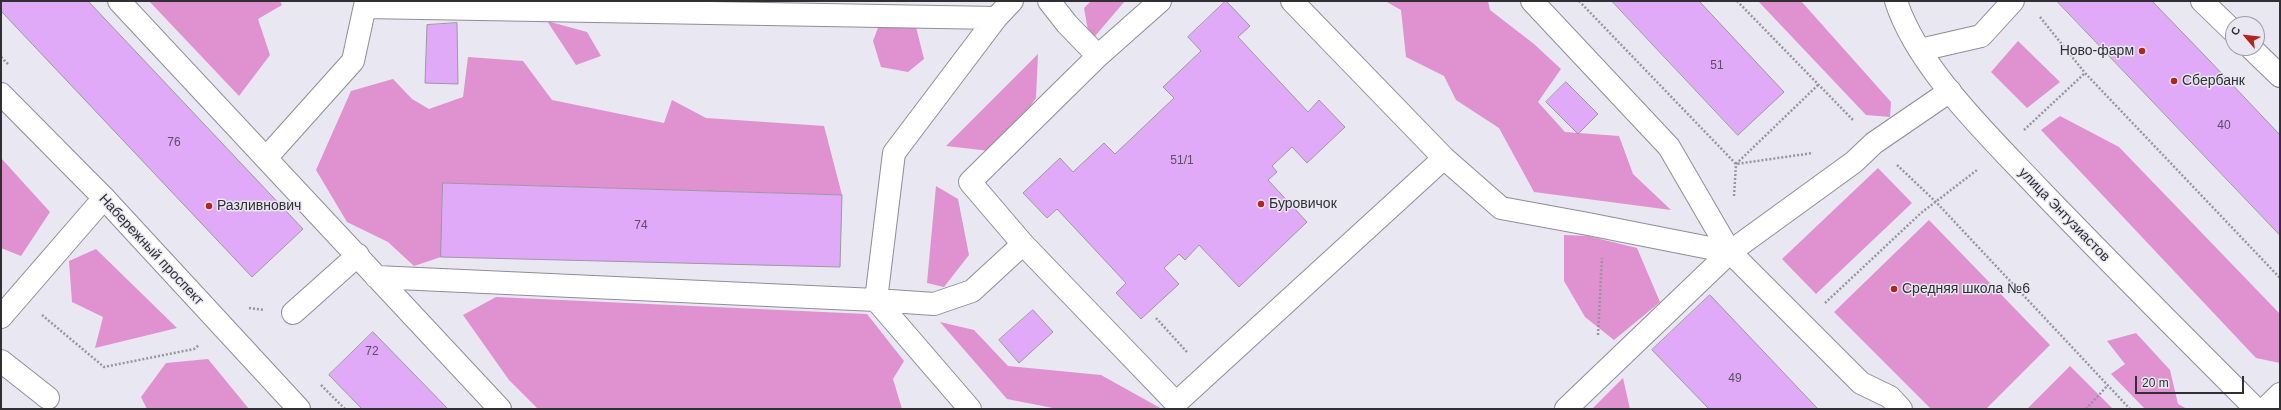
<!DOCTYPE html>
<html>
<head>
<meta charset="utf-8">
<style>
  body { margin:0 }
  #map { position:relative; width:2281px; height:410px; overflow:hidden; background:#e9e7f1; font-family:Arial,sans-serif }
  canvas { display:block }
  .frame { position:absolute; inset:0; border:2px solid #302f33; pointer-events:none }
  .north { position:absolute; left:2225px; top:16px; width:40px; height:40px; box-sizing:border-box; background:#e9e7f1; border:1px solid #9f9da5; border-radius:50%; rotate:298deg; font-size:11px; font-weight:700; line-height:16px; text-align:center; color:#302f33 }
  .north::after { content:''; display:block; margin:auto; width:14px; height:18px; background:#b3241c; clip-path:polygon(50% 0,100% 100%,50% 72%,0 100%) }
  .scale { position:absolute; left:2135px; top:376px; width:109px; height:18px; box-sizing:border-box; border:2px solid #302f33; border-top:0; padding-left:5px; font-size:12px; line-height:14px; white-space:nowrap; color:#302f33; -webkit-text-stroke:3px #e9e7f1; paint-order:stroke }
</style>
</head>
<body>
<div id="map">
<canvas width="2281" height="410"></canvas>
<div class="frame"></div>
<div class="north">С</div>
<div class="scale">20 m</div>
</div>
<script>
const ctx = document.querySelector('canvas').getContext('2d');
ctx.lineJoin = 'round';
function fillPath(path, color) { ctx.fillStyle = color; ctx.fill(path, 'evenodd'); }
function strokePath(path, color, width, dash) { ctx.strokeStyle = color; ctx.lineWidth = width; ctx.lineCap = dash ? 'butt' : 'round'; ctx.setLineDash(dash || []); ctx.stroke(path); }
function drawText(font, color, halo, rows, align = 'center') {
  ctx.font = font + ' Arial,sans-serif'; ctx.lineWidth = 3; ctx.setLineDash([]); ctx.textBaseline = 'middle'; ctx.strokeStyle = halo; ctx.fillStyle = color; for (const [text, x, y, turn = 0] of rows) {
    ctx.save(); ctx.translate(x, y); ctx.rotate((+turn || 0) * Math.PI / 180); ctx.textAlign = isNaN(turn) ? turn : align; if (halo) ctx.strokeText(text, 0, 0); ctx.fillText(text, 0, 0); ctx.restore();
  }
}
fillPath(new Path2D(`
  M149 1H280L282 5 258 19 270 55 239 96Z
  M1091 1H1125L1090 42 1084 8Z
  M1385 1H1488L1490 10 1534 44 1561 69 1538 102 1565 132 1619 136 1633 174 1671 210 1534 192 1499 128 1456 100 1444 76 1406 57 1401 10Z
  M1758 1H1801L1891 102 1890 117 1866 115Z
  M884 12 916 27 924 59 908 72 881 67 873 41Z
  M547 21 587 32 601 56 576 65Z
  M2018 41 2060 82 2027 108 1991 72Z
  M1038 54 1036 98 999 152 946 146Z
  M468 57 523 61 552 100 664 123 672 100 706 118 824 126 842 195 443 183 441 257 414 266 388 242 347 222 316 170 351 91 393 79 412 99 429 109 463 97Z
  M2060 116 2119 147 2280 314V363L2256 358 2041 130Z
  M1 158 50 212 21 256 1 248Z
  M1878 168 1912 203 1816 294 1782 259Z
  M936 186 958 199 969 255 944 287 927 283Z
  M1929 220 2050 345 1986 409H1931L1834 312Z
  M1564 235 1588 236 1637 248 1660 302 1614 340 1585 317 1564 281Z
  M96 249 177 328 95 348 103 317 72 302 69 261Z
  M496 297 867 314 904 361 893 379 902 409H538L509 380 463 315Z
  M940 322 974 330 1008 366 1101 375 1162 409H1058L1007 399Z
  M2136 333 2170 370 2178 404 2187 409H2145L2111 374 2125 364 2107 341Z
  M208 359 249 409H147L141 397 166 363Z
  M2070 366 2113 409H2027Z
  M1623 378 1630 409H1592Z`), '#df91d0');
const building = new Path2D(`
  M1 1H88L303 229 252 277 1 11Z
  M1226 1 1250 26 1238 37 1308 112 1319 100 1345 127 1307 163 1292 147 1272 166 1277 172 1268 180 1307 222 1239 287 1199 245 1185 260 1179 254 1164 268 1179 284 1141 319 1116 293 1126 283 1057 209 1047 218 1023 193 1060 158 1073 172 1104 143 1115 154 1174 98 1163 87 1201 51 1188 37Z
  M1612 1H1699L1784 92 1738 135Z
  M2057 1H2152L2208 59 2280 135V235Z
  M457 23 458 84 425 83 427 25Z
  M1566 82 1598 114 1578 134 1546 102Z
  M443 183 842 195 840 267 441 257Z
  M1710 295 1818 409H1709L1652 350Z
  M1033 310 1053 332 1019 363 999 340Z
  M373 332 413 373 448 409H362L329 375Z`);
fillPath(building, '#e1aaf8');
strokePath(building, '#9d979f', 1);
const minor = new Path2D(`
  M119 1 500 409
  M1012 1 996 18 894 153 876 300 934 304 972 291 1023 244
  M1049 1 1067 24 1098 56
  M1160 1 1098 56 970 182 1023 244 1176 403 1444 158
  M1292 1 1444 158 1501 208 1588 224 1730 252
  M1532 1 1669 147 1730 252 1861 383 1890 397 1901 409
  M2202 1 2233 31
  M365 7 996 18
  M2251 48 2280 76
  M1920 50 1981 36 2013 1
  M267 157 353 61 366 1
  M376 277 876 300 970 409
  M293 313 358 255
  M1 317 104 198
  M1 361 48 398
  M1566 409 1730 252 1854 162 1874 143 1950 91
  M2265 409 2280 394`);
const major = new Path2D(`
  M1896 1C1917 68 1992 139 2040 190 2111 264 2183 336 2256 409
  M1 94 104 198 299 409`);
strokePath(minor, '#8f8d97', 24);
strokePath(major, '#8f8d97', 24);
strokePath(new Path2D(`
  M1579 1 1736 164 1813 153
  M1737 1 1853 120
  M2040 17 2085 73 2280 278
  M1 57 8 64
  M2024 130 2085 73
  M1897 165 1936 202 2130 409
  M1734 196 1736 164 1818 85
  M1825 303 1921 213 1977 170
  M249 308 264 310
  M42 315 104 367 194 349 199 345
  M1156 318 1187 352
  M1598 335 1602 258
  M321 385 345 409
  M2086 409 2108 385`), '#97969d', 2.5, [2, 2]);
strokePath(minor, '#fff', 22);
strokePath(major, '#fff', 22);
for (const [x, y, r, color] of [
  [2142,51,4,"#b3241c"],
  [2174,81,4,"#b3241c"],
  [1261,204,4,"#b3241c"],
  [209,206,4,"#b3241c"],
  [1894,289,4,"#b3241c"]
]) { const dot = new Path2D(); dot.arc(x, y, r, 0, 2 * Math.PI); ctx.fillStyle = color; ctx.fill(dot); strokePath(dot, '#e9e7f1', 1.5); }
drawText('12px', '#5c4e64', null, [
  ["51",1717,66],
  ["40",2224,126],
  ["76",174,143],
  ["51/1",1182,161],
  ["74",641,226],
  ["72",372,352],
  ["49",1735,379]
]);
drawText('14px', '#302f33', '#e9e7f1', [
  ["Ново-фарм",2134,51,"right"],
  ["Сбербанк",2182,81],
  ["Буровичок",1269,204],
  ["Разливнович",217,206],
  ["Средняя школа №6",1902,289]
], 'left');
drawText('14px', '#302f33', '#e9e7f1', [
  ["улица Энтузиастов",2064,215,46],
  ["Набережный проспект",151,250,47]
]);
</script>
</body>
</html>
